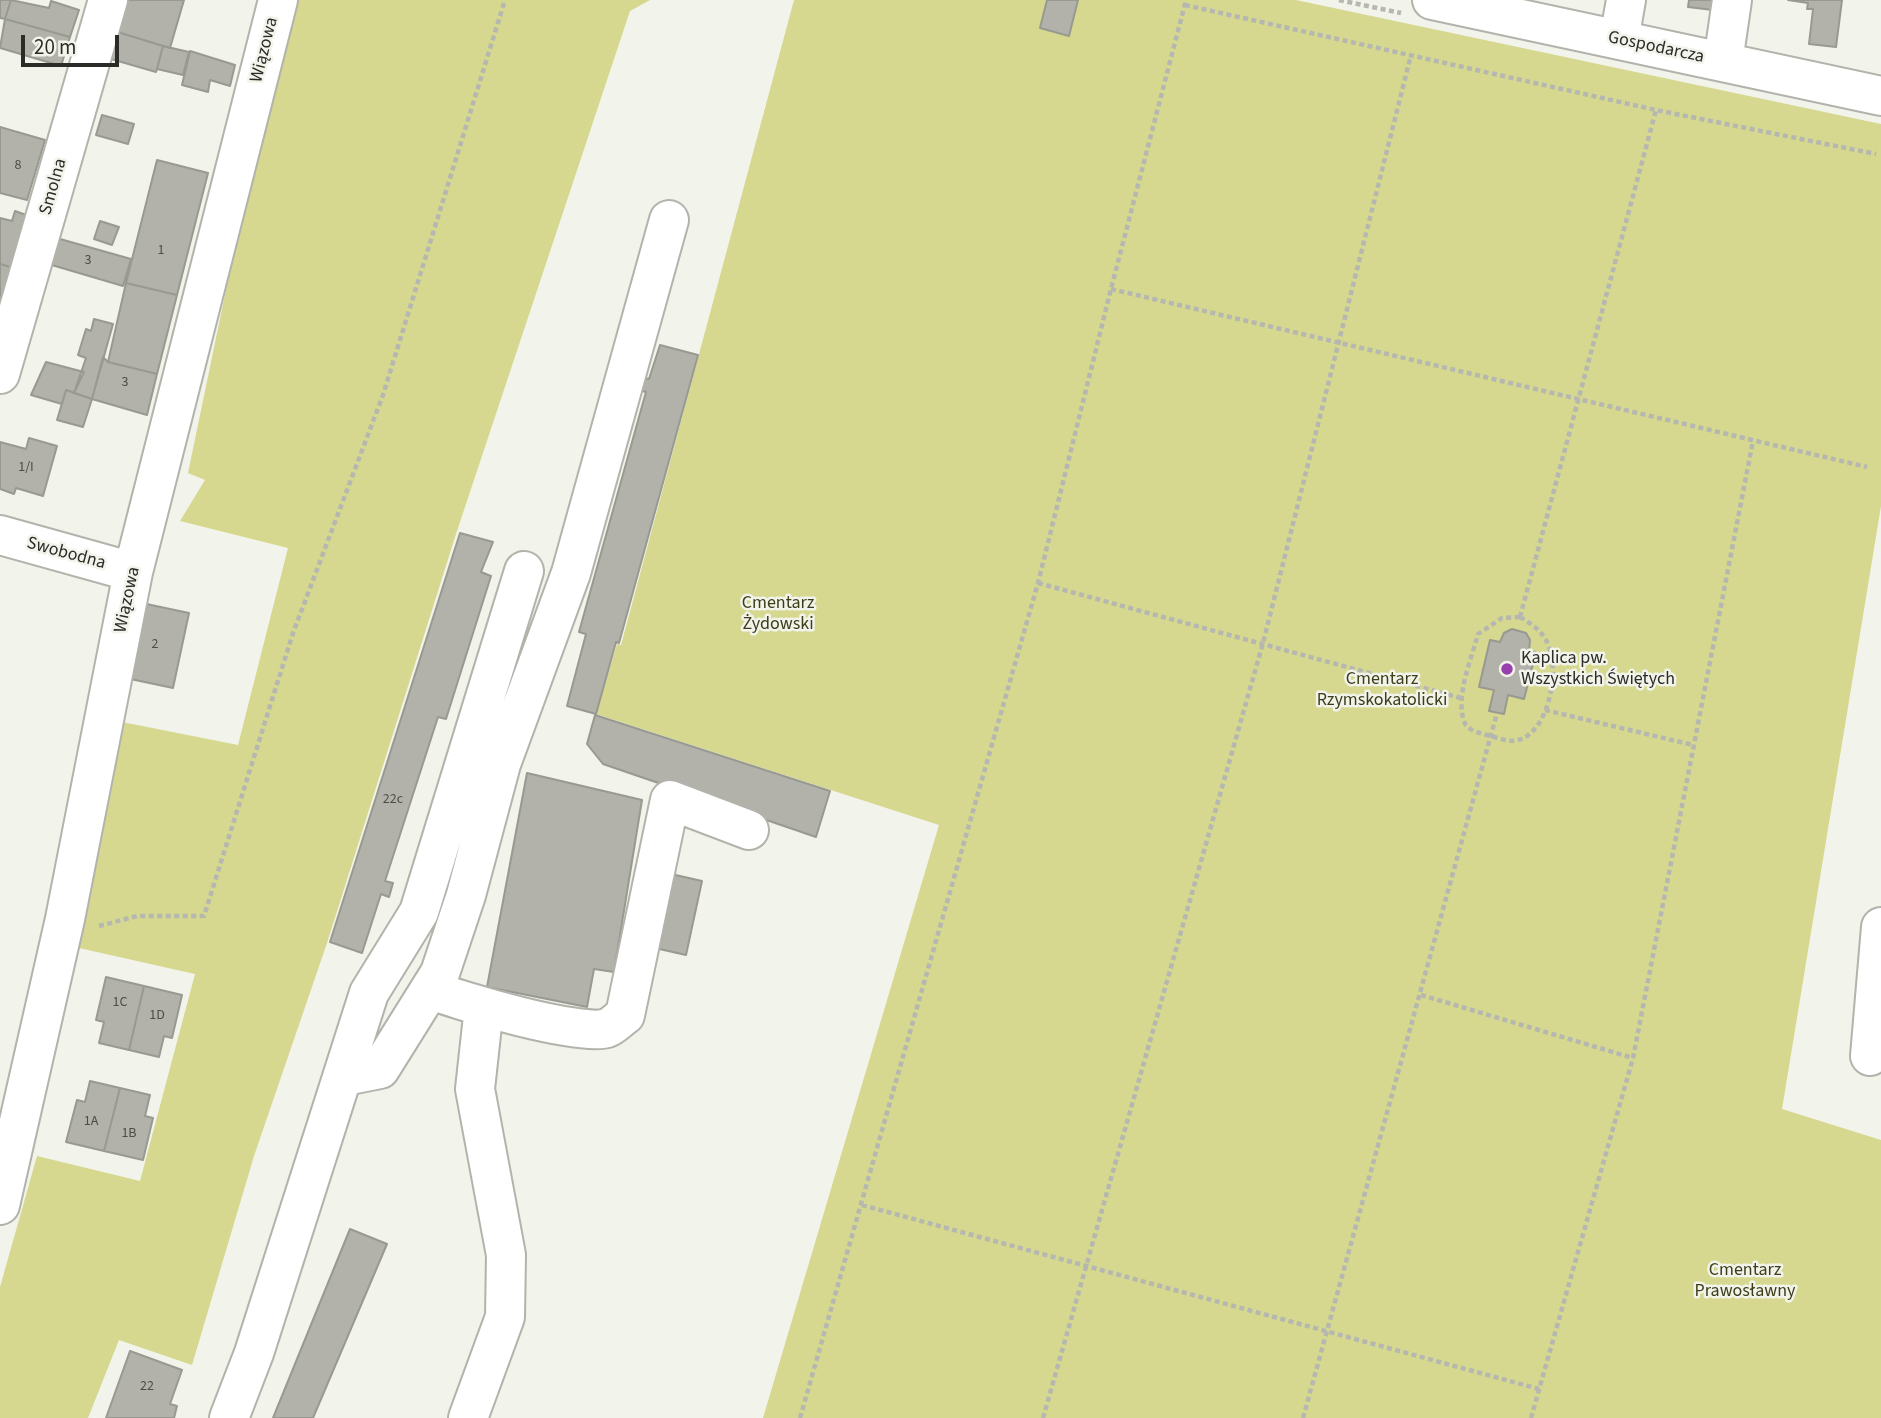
<!DOCTYPE html>
<html>
<head>
<meta charset="utf-8">
<style>
  body { margin:0 }
  #map { position:relative; width:1881px; height:1418px; overflow:hidden; background:#f2f3ea; font-family:"Source Sans 3",sans-serif }
  canvas { display:block }
  .scale { position:absolute; left:21px; top:35px; width:98px; height:32px; box-sizing:border-box; border:4px solid #2b2b28; border-top:0; padding-left:9px; font-size:21px; line-height:24px; white-space:nowrap; color:#2b2b28; -webkit-text-stroke:5px #f2f3ea; paint-order:stroke }
</style>
</head>
<body>
<div id="map">
<canvas width="1881" height="1418"></canvas>
<div class="scale">20 m</div>
</div>
<script>
const ctx = document.querySelector('canvas').getContext('2d');
ctx.lineJoin = 'round';
function fillPath(path, color) { ctx.fillStyle = color; ctx.fill(path, 'evenodd'); }
function strokePath(path, color, width, dash) { ctx.strokeStyle = color; ctx.lineWidth = width; ctx.lineCap = dash ? 'butt' : 'round'; ctx.setLineDash(dash || []); ctx.stroke(path); }
function drawText(font, color, halo, rows, align = 'center') {
  ctx.font = font + ' "Source Sans 3",sans-serif'; ctx.lineWidth = 5; ctx.setLineDash([]); ctx.textBaseline = 'middle'; ctx.strokeStyle = halo; ctx.fillStyle = color; for (const [text, x, y, turn = 0] of rows) {
    ctx.save(); ctx.translate(x, y); ctx.rotate((+turn || 0) * Math.PI / 180); ctx.textAlign = isNaN(turn) ? turn : align; if (halo) ctx.strokeText(text, 0, 0); ctx.fillText(text, 0, 0); ctx.restore();
  }
}
fillPath(new Path2D(`
  M297 0H650L630 11 456 534 327 943 254 1156 192 1365 119 1340 88 1418H0V1287L37 1156 140 1181 195 974 79 948 122 722 238 745 288 548 180 521 205 480 188 473 239 227Z
  M794 0H1296L1881 124V506L1782 1109 1881 1140V1418H763L939 825 596 714 617 644 621 645Z`), '#d5d88e');
const building = new Path2D(`
  M0 0H11L5 19 0 18Z
  M11 0 49 8 51 1 79 10 70 37 5 19Z
  M120 0H184L170 48 111 30Z
  M1047 0H1078L1069 36 1040 28Z
  M1689 0H1714L1713 10 1688 7Z
  M1788 0H1842L1836 47 1809 44 1813 9H1807L1808 3Z
  M5 19 70 37 61 66 0 48Z
  M111 30 163 46 156 72 104 57Z
  M163 46 189 52 183 75 157 69Z
  M190 51 235 65 230 86 210 80 208 92 182 85Z
  M102 115 134 124 128 144 96 135Z
  M0 127 45 140 27 200 0 193Z
  M157 160 208 173 177 295 126 283Z
  M15 211 29 216 14 268 0 264V218L12 221Z
  M100 221 119 227 112 245 94 239Z
  M53 237 131 259 123 286 45 263Z
  M0 264 14 268 0 314Z
  M126 283 177 295 157 374 108 362Z
  M94 319 113 324 92 399 74 393 86 358 78 355 86 329 91 331Z
  M660 345 698 355 619 643 616 642 596 714 567 706 586 634 579 632 646 392 635 389 639 377 649 379Z
  M103 357 108 362 157 374 147 415 92 399Z
  M46 362 84 372 74 393 66 390 62 404 31 395Z
  M66 390 92 399 83 427 57 420Z
  M29 438 57 446 43 496 16 488 14 494 0 489V442L26 449Z
  M460 533 493 542 481 572 491 576 446 719 438 717 385 881 393 883 389 897 381 894 362 953 330 942Z
  M137 602 189 613 173 688 121 677Z
  M1512 629 1526 633 1530 640 1529 651 1536 652 1524 699 1508 695 1504 714 1489 711 1494 690 1479 687 1490 640 1500 642 1504 633Z
  M595 715 830 791 816 837 603 764 587 744Z
  M527 773 642 800 614 972 594 969 587 1007 487 987Z
  M671 874 702 881 686 955 655 948Z
  M106 977 144 986 129 1050 99 1043 104 1022 96 1020Z
  M144 986 182 995 172 1038 164 1036 159 1057 129 1050Z
  M90 1081 120 1088 104 1151 66 1142 77 1100 85 1102Z
  M120 1088 150 1095 145 1116 153 1118 143 1160 104 1151Z
  M350 1229 387 1244 313 1418H273Z
  M130 1351 182 1370 170 1404 177 1406 174 1418H106Z`);
fillPath(building, '#b2b2aa');
strokePath(building, '#989991', 2);
const minor = new Path2D(`
  M1432 0 1881 96
  M1619 40 1626 0
  M1723 62 1732 0
  M0 374 108 0
  M0 535 133 572
  M430 989C457 1001 582 1037 607 1028 613 1026 619 1019 625 1015L670 800 749 830
  M1870 1056 1881 927
  M345 1076 380 1069 440 973 466 895 501 764 571 573 669 220
  M0 1205 65 919 133 572 278 0
  M229 1418 254 1353 369 993 419 912 524 571
  M468 1418 505 1317 506 1255 475 1089 484 1007`);
strokePath(minor, '#b2b3ab', 42);
strokePath(new Path2D(`
  M1339 0 1401 13
  M1185 5 1656 110 1876 154
  M1111 289 1867 467
  M1038 583 1461 698
  M1520 617 1656 110
  M1520 617C1533 625 1544 632 1549 647 1559 672 1549 732 1518 740 1509 743 1496 737 1487 735 1477 732 1465 730 1463 718 1457 692 1471 660 1478 634L1502 618Z
  M1545 710 1693 745
  M99 926 137 916H204L293 633 383 395 505 0
  M1421 995 1633 1058
  M862 1205 1539 1389
  M800 1418 1038 583 1111 289 1186 0
  M1043 1418 1263 643 1411 55
  M1303 1418 1497 713
  M1531 1418 1633 1058 1753 441`), '#b6b7b0', 4.5, [5, 3.5]);
strokePath(minor, '#fff', 38);
for (const [x, y, r, color] of [
  [1507,669,7,"#9840ac"]
]) { const dot = new Path2D(); dot.arc(x, y, r, 0, 2 * Math.PI); ctx.fillStyle = color; ctx.fill(dot); strokePath(dot, '#f2f3ea', 2.5); }
drawText('14px', '#4d4d48', null, [
  ["8",18,166],
  ["1",161,251],
  ["3",88,261],
  ["3",125,383],
  ["1/I",26,468],
  ["2",155,645],
  ["22c",393,800],
  ["1C",120,1003],
  ["1D",157,1016],
  ["1A",91,1122],
  ["1B",129,1134],
  ["22",147,1387]
]);
drawText('18px', '#2b2b28', '#f2f3ea', [
  ["Gospodarcza",1656,48,12],
  ["Wiązowa",265,50,-76],
  ["Smolna",54,187,-74],
  ["Swobodna",66,554,15],
  ["Wiązowa",128,600,-78]
]);
drawText('18px', '#3d3d19', '#f2f3ea', [
  ["Cmentarz",778,604],
  ["Żydowski",778,625],
  ["Cmentarz",1382,680],
  ["Rzymskokatolicki",1382,701],
  ["Cmentarz",1745,1271],
  ["Prawosławny",1745,1292]
]);
drawText('18px', '#2b2b28', '#f2f3ea', [
  ["Kaplica pw.",1521,659],
  ["Wszystkich Świętych",1521,680]
], 'left');
</script>
</body>
</html>
